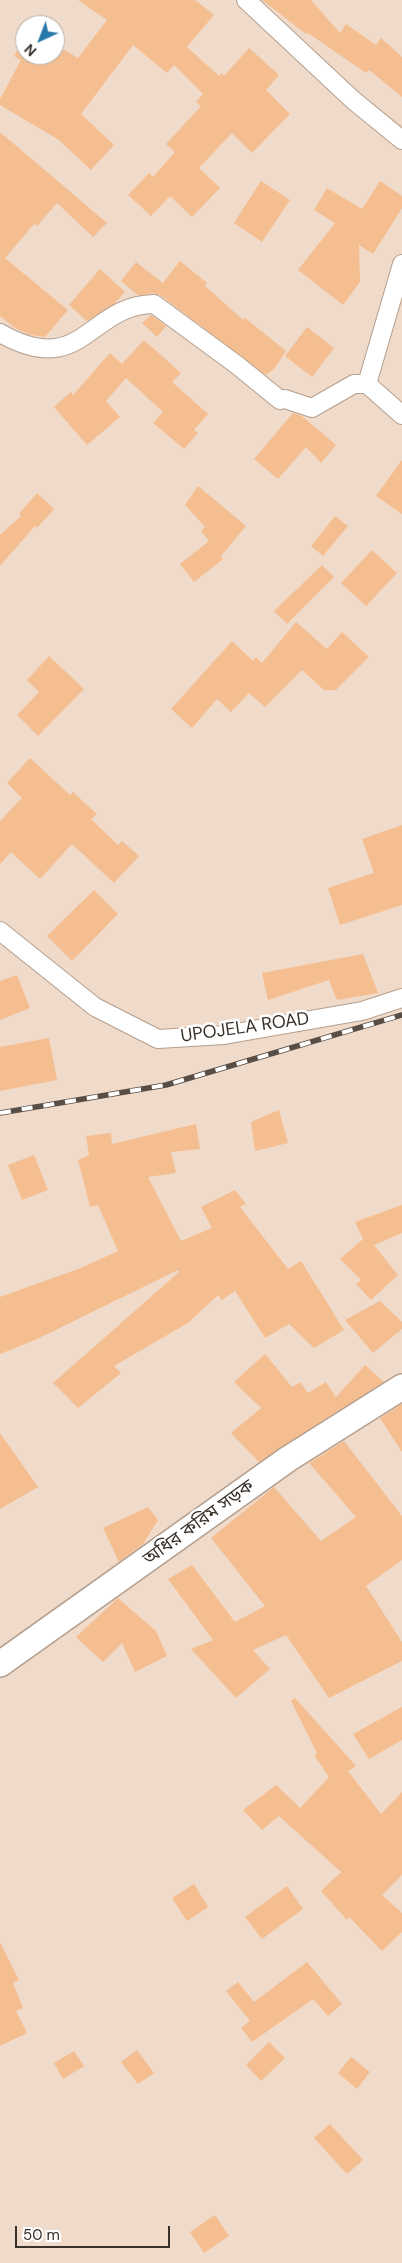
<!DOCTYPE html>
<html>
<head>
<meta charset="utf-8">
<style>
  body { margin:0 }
  #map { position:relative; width:402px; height:2263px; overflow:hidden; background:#f0dac9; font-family:"DM Sans",sans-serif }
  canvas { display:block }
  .north { position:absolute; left:15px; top:15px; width:50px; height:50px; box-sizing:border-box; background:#fff; border:1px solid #afaca9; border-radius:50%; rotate:223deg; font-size:14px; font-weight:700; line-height:20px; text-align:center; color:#383029 }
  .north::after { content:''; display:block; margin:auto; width:18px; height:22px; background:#2678a9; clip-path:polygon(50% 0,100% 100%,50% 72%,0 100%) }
  .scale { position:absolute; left:15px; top:2226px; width:155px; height:22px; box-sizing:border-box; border:2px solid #383029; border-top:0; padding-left:6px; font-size:15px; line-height:18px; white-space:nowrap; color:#383029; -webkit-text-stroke:4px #fff; paint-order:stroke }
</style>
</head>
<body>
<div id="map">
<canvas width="402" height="2263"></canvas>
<div class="north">N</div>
<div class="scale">50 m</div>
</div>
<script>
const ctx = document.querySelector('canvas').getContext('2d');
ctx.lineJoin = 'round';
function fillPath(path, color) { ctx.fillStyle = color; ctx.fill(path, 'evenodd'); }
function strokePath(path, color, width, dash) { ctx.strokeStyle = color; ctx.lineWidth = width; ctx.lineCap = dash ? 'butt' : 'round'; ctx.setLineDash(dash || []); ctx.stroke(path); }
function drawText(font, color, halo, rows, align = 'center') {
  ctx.font = font + ' "DM Sans","Noto Sans Bengali",sans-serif'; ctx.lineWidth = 5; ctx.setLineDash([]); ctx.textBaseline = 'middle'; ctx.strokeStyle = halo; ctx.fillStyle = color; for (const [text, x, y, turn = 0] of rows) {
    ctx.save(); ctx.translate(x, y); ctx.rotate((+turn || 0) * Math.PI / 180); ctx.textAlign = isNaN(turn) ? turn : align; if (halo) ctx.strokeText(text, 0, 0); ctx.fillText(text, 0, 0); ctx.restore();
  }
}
fillPath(new Path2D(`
  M78 0H195L214 15 187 47 219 76 222 73 224 76 249 48 279 75 266 90 290 114 252 153 232 133 199 168 220 188 192 217 170 196 151 216 128 195 149 173 153 177 175 152 166 144 201 106 196 102 203 94 174 65 167 73 133 45 81 114 114 145 91 170 59 140 0 105V99L21 60 14 56 25 37V55H55V45L78 58 107 20Z
  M262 0H311L340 33 346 24 376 45 381 38 402 57V97L369 70 366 73 308 33 306 34Z
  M0 132 107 223 93 237 57 203 37 226 34 224 5 258 68 310 45 337 31 335 15 328 0 316Z
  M261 181 290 200 262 242 234 223Z
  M380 181 402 196V208L373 254 359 245 360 282 343 305 298 270 335 223 314 210 327 188 362 209Z
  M180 261 207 283 205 286 243 320 245 318 286 351 274 369 266 375 160 295 153 293 139 296 121 281 136 262 163 283Z
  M100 269 125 292 114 304 87 321 69 305Z
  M151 315 166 326 157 337 142 323Z
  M307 327 334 348 312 377 285 356Z
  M144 340 181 373 172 382 208 414 194 430 198 433 184 449 153 423 163 412 126 378 106 401 120 417 87 445 54 407 71 392 73 395 110 353 122 364Z
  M293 413 302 416 336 445 321 463 306 447 278 479 254 459Z
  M402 460V514L376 496Z
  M198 486 246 526 221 556 223 559 194 582 180 564 209 541 201 531 205 527 185 505Z
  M37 493 54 509 37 528 35 526 0 566V535L21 516 19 514Z
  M335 516 348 526 323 556 311 546Z
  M372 550 397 573 366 606 341 583Z
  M322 565 334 577 287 624 274 611Z
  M296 622 327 649 342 632 369 657 336 690H324L302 670 265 707 249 693 231 712 217 699 192 728 171 709 232 641 253 661 256 657 262 663Z
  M49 656 84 689 38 736 17 715 39 692 27 680Z
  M30 758 70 795 73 792 97 814 91 819 118 845 122 841 139 856 114 883 72 844 40 879 11 852 0 864V821L22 798 7 783Z
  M402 825V905L340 925 328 888 374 873 362 839Z
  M94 890 118 914 72 961 47 936Z
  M363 954 378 993 337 1000 329 980 268 1000 262 973Z
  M17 975 30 1008 0 1020V981Z
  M49 1038 57 1080 0 1091V1047Z
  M279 1110 288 1143 255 1151 251 1122Z
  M196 1124 200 1149 171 1152 176 1173 148 1177 181 1241 212 1228 201 1207 235 1190 246 1204 240 1207 288 1269 301 1261 344 1330 314 1348 289 1324 265 1338 235 1291 222 1300 218 1295 188 1323 114 1366 121 1373 78 1408 53 1383 179 1272 178 1270 35 1340 0 1354V1297L81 1268 118 1251 98 1205 90 1207 78 1160 89 1155 86 1136 111 1133 112 1144Z
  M34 1155 48 1190 22 1200 8 1165Z
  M402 1205V1233L374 1245 398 1275 371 1300 356 1284 361 1280 340 1259 363 1239 355 1222Z
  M380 1301 402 1322V1329L373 1353 345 1320Z
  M265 1354 292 1387 300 1382 308 1393 326 1382 336 1397 365 1365 384 1382 259 1462 231 1433 261 1408 234 1382Z
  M402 1404V1452L380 1418Z
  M0 1433 38 1487 0 1509Z
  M344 1441 402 1516V1560L366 1586 402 1642V1661L329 1698 286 1635 253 1650 270 1669 236 1698 191 1649 213 1640 168 1579 192 1565 235 1622 265 1606 211 1538 274 1487 321 1541 356 1517 309 1463Z
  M148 1507 158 1520 143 1544 119 1562 103 1528Z
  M118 1598 156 1631 167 1656 135 1672 122 1643 103 1662 76 1637Z
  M295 1698 356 1766 348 1771 381 1814 402 1792V1875L382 1895 402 1913V1932L382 1951 349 1917 347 1920 321 1891 341 1872 279 1816 262 1830 243 1810 276 1785 300 1808 329 1777 314 1755 317 1753 291 1701Z
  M402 1707V1740L369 1759 353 1734Z
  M194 1884 208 1907 187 1921 172 1898Z
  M287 1886 303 1909 262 1939 245 1917Z
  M0 1942 19 1980 13 1983 23 2008 16 2011 27 2033 0 2046Z
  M307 1962 342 2004 328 2016 313 1999 252 2042 241 2028 250 2021 226 1991 238 1982 254 2002Z
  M269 2042 285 2058 261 2081 246 2065Z
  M137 2050 154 2073 138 2084 121 2062Z
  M74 2051 84 2066 63 2079 54 2063Z
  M351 2057 370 2072 357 2089 338 2073Z
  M330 2124 363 2160 347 2174 314 2138Z
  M215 2215 229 2236 204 2253 190 2232Z`), '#f5be91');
const minor = new Path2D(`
  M246 0 353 100 402 140
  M0 333C83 380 88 305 154 304L237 365 280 400 285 399 312 408 354 384H367L402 415
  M367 384 402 264
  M0 931 95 1007 158 1039 224 1035 362 1011 402 998`);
const secondary = new Path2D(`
  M0 1664 288 1459 402 1387`);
strokePath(minor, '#b49f8e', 20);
strokePath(secondary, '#b49f8e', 28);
strokePath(minor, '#fff', 18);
strokePath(secondary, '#fff', 25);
const rail = new Path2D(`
  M0 1113 166 1085 402 1015`);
strokePath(rail, '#594e46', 5.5);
strokePath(rail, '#fff', 4, [11]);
drawText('18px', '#383029', '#fff', [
  ["UPOJELA ROAD",245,1028,-8],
  ["অধির করিম সড়ক",199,1523,-36]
]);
</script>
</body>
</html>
